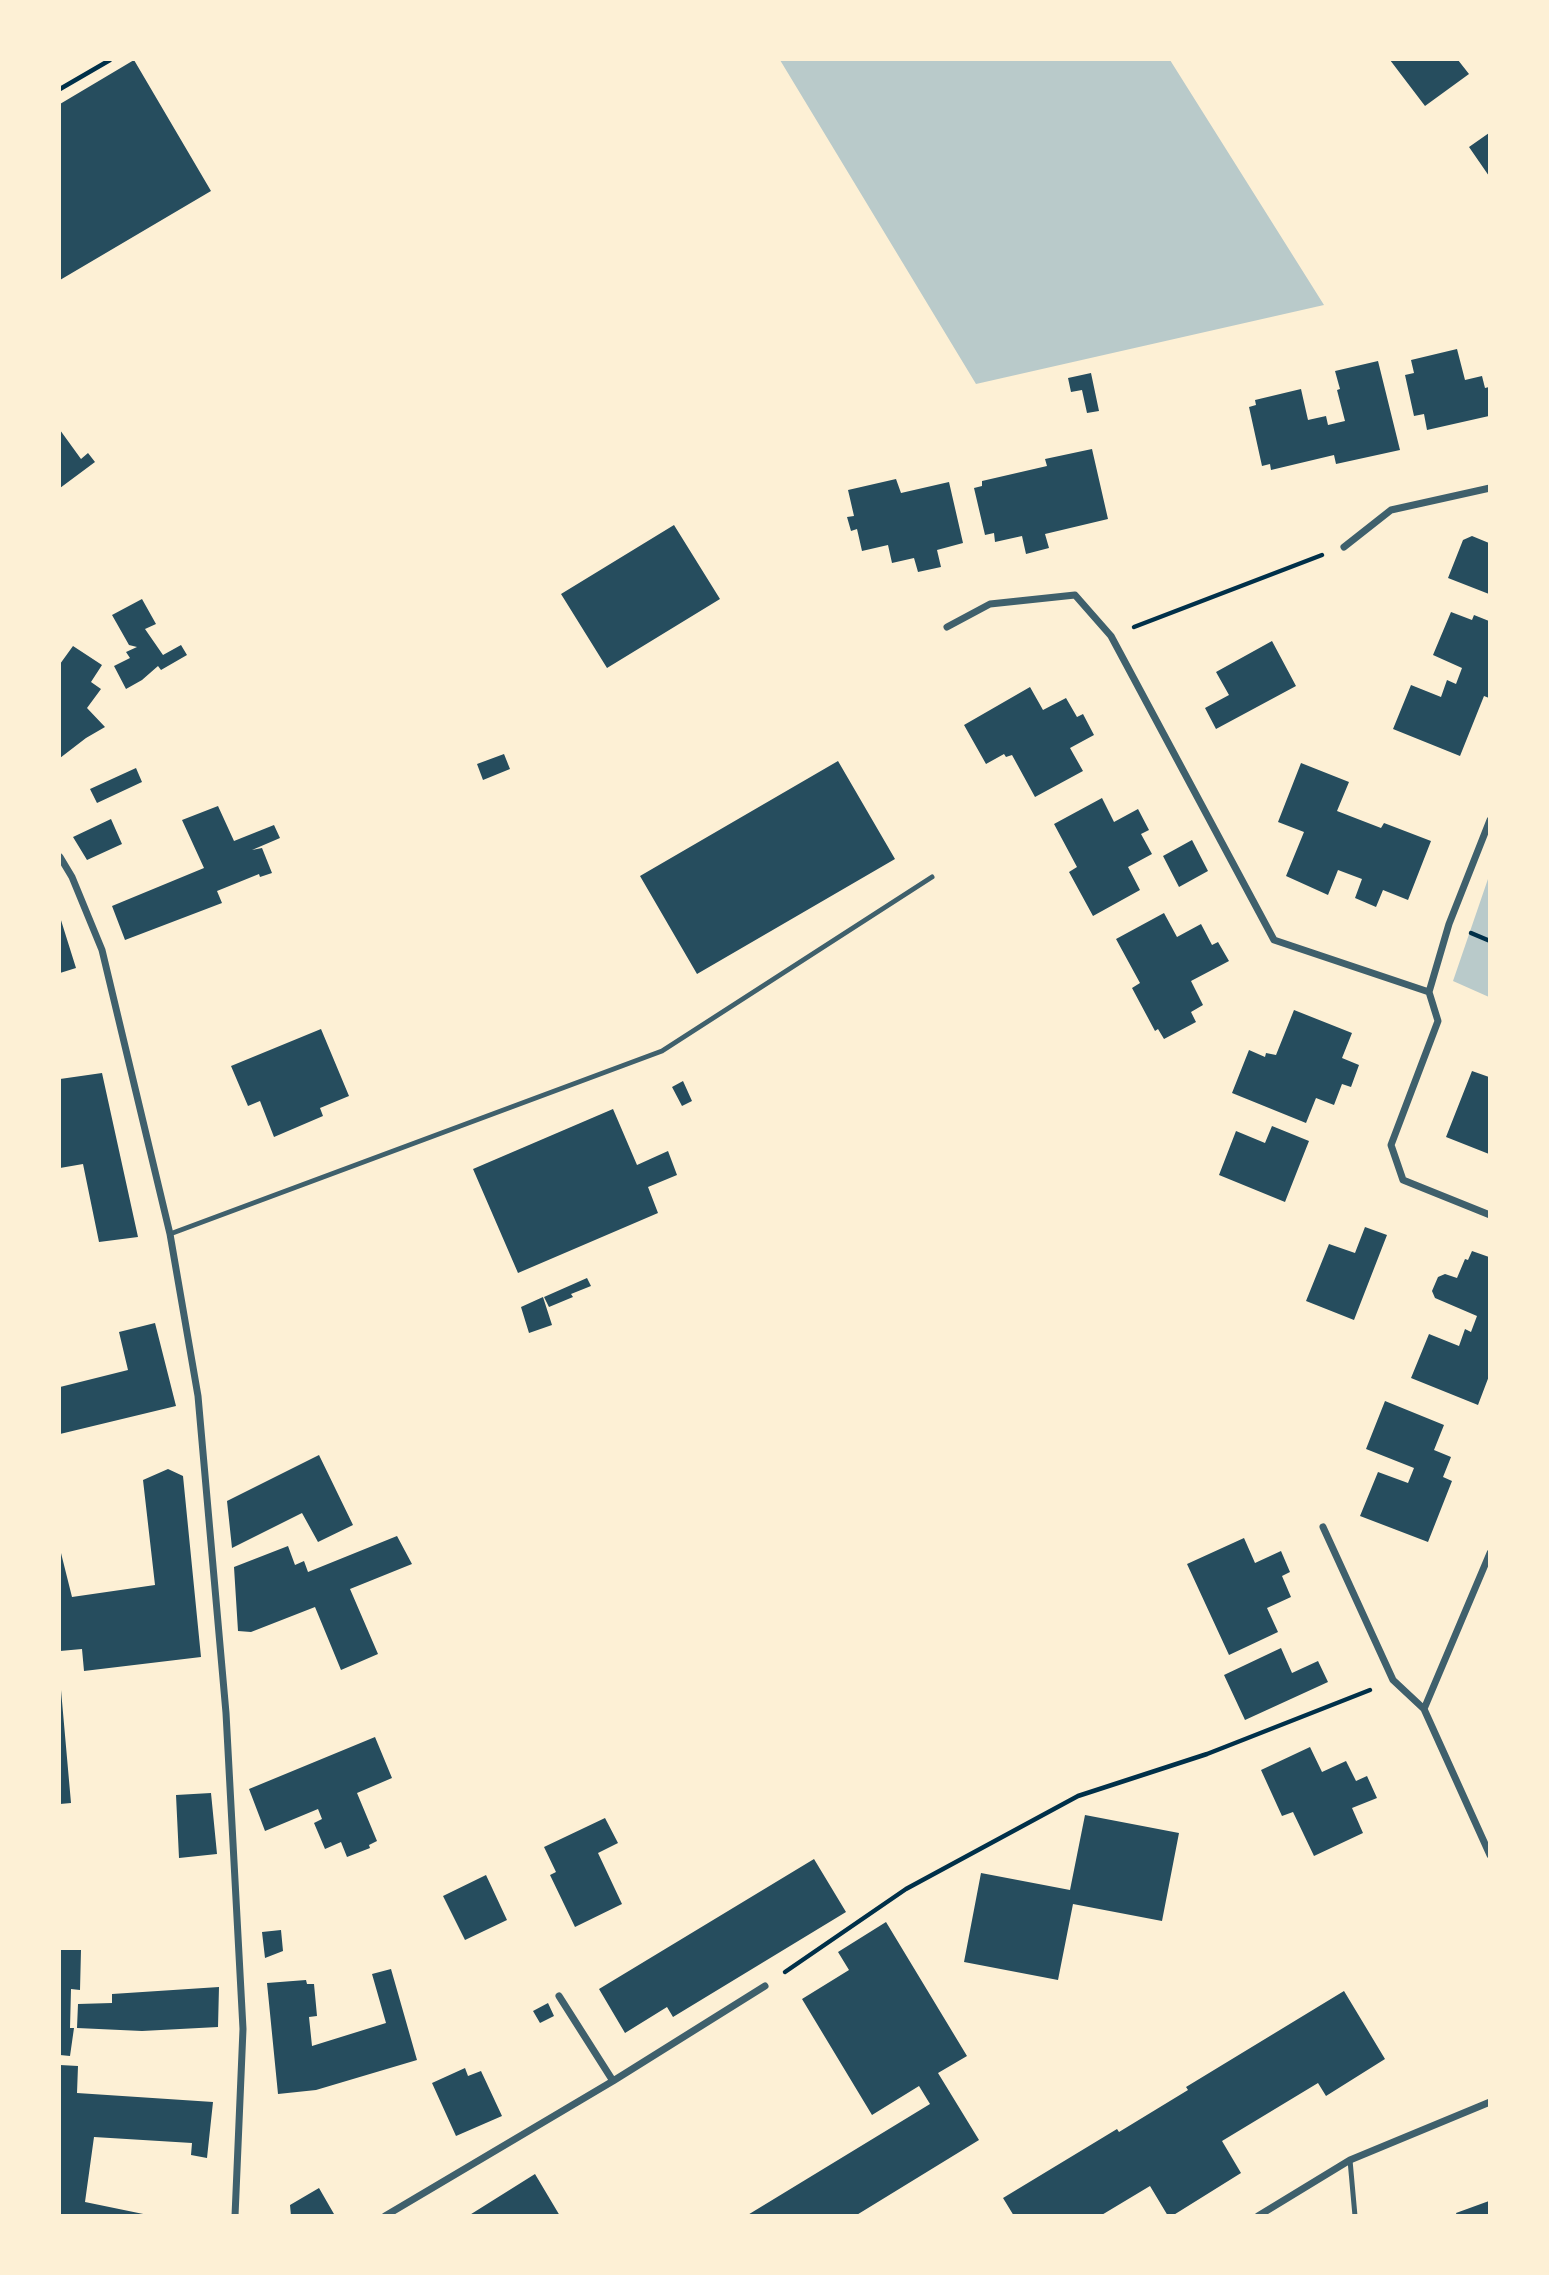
<!DOCTYPE html>
<html>
<head>
<meta charset="utf-8">
<style>
  body { margin:0 }
  #map { position:relative; width:1549px; height:2275px; overflow:hidden; background:#fdf0d5; font-family:Manrope,sans-serif }
  canvas { display:block }
  .frame { position:absolute; inset:0; border:61px solid #fdf0d5; pointer-events:none }
</style>
</head>
<body>
<div id="map">
<canvas width="1549" height="2275"></canvas>
<div class="frame"></div>
</div>
<script>
const ctx = document.querySelector('canvas').getContext('2d');
ctx.lineJoin = 'round';
function fillPath(path, color) { ctx.fillStyle = color; ctx.fill(path, 'evenodd'); }
function strokePath(path, color, width, dash) { ctx.strokeStyle = color; ctx.lineWidth = width; ctx.lineCap = dash ? 'butt' : 'round'; ctx.setLineDash(dash || []); ctx.stroke(path); }
fillPath(new Path2D(`
  M780 60H1170L1324 305 976 384Z
  M1489 876V997L1453 981Z`), '#b9caca');
fillPath(new Path2D(`
  M134 60 211 191 60 280V104Z
  M1390 60H1458L1469 74 1425 106Z
  M1489 133V176L1469 147Z
  M1457 349 1465 380 1482 376 1485 388 1489 387V416L1427 430 1424 414 1414 416 1405 375 1414 373 1411 360Z
  M1378 361 1400 450 1336 464 1334 455 1271 470 1270 464 1262 466 1249 407 1256 405 1255 400 1301 389 1308 420 1326 416 1328 425 1345 421 1337 390 1340 389 1335 371Z
  M1091 373 1099 411 1087 413 1082 390 1071 392 1068 378Z
  M60 430 81 459 88 453 95 462 60 488Z
  M1092 449 1108 519 1045 534 1049 548 1026 554 1022 536 995 542 994 533 985 535 974 488 982 486V481L1047 466 1045 459Z
  M896 479 901 493 949 482 963 543 937 550 941 567 918 572 914 558 892 563 888 545 862 551 857 529 851 531 847 517 854 516 848 490Z
  M674 525 720 599 607 668 561 594Z
  M1472 536 1489 543V594L1448 578 1463 540Z
  M142 599 156 624 145 629 163 655 181 645 187 655 161 670 158 666 142 680 126 689 114 666 130 658 126 652 137 647 129 645 112 615Z
  M1451 612 1472 620 1474 615 1489 621V698L1484 696 1460 756 1393 729 1411 685 1441 697 1447 680 1456 684 1462 668 1433 655Z
  M1272 641 1296 686 1216 729 1205 708 1229 695 1216 672Z
  M73 646 102 665 91 682 101 689 87 708 105 727 86 738 60 758V664Z
  M1030 687 1043 710 1066 698 1077 717 1083 714 1094 735 1070 748 1083 771 1035 797 1012 755 1006 757 1004 754 986 764 964 725Z
  M504 754 510 769 483 780 477 764Z
  M838 761 895 859 697 974 640 876Z
  M1301 763 1349 782 1337 811 1381 828 1384 823 1431 841 1408 900 1383 890 1376 907 1355 898 1362 879 1338 870 1328 895 1286 876 1304 832 1278 822Z
  M136 768 142 782 97 803 90 789Z
  M1102 798 1114 822 1138 809 1149 830 1141 834 1152 854 1128 867 1140 890 1093 916 1069 872 1077 867 1054 824Z
  M218 806 234 841 274 825 280 838 252 850 262 848 272 873 260 877 259 874 217 891 222 903 125 940 112 906 204 868 182 820Z
  M111 819 122 844 87 860 73 837Z
  M1192 840 1208 871 1179 887 1163 856Z
  M1164 913 1177 937 1201 924 1212 945 1218 942 1229 961 1191 981 1203 1005 1191 1012 1196 1022 1164 1039 1158 1029 1155 1031 1132 988 1140 983 1116 939Z
  M60 917 76 968 60 973Z
  M1294 1010 1352 1033 1342 1058 1359 1065 1351 1087 1342 1084 1334 1105 1316 1098 1306 1123 1232 1093 1249 1050 1265 1057 1266 1053 1276 1055Z
  M321 1029 349 1096 320 1108 323 1116 274 1137 260 1101 248 1106 231 1066Z
  M1472 1071 1489 1077V1154L1446 1137Z
  M102 1073 138 1237 99 1242 83 1164 60 1168V1079Z
  M683 1081 692 1101 682 1106 672 1087Z
  M613 1109 637 1165 668 1151 677 1175 648 1187 658 1213 518 1273 473 1169Z
  M1272 1126 1309 1141 1285 1202 1219 1175 1236 1131 1265 1143Z
  M1365 1227 1387 1235 1354 1320 1306 1301 1329 1244 1355 1253Z
  M1472 1251 1489 1257V1376L1478 1405 1411 1378 1429 1334 1459 1346 1465 1329 1471 1332 1477 1316 1435 1298 1432 1291 1438 1277 1445 1274 1457 1278 1465 1259 1468 1260Z
  M587 1278 591 1286 571 1294 573 1297 549 1307 544 1297Z
  M543 1297 552 1325 529 1333 521 1307Z
  M155 1323 176 1406 60 1434V1387L128 1370 119 1332Z
  M1385 1401 1444 1425 1434 1450 1451 1457 1443 1477 1452 1481 1428 1542 1360 1516 1378 1472 1408 1483 1414 1468 1366 1449Z
  M319 1455 353 1525 318 1542 302 1513 232 1548 227 1501Z
  M168 1469 183 1476 201 1657 84 1671 82 1649 60 1651V1549L72 1597 155 1585 143 1480Z
  M397 1536 412 1564 350 1589 378 1654 341 1670 315 1607 251 1632 238 1631 234 1567 288 1546 295 1565 304 1561 308 1572Z
  M1244 1538 1255 1563 1281 1551 1290 1572 1282 1576 1291 1597 1267 1608 1278 1632 1229 1655 1187 1564Z
  M1281 1648 1292 1673 1318 1661 1328 1682 1245 1720 1224 1675Z
  M60 1690H61L71 1803 60 1804Z
  M375 1737 392 1778 357 1793 377 1841 369 1845 370 1848 347 1857 341 1842 325 1849 314 1823 322 1819 318 1809 265 1831 249 1789Z
  M1310 1747 1322 1772 1346 1761 1356 1781 1367 1776 1377 1798 1352 1808 1363 1833 1314 1856 1293 1812 1282 1816 1261 1770Z
  M211 1793 217 1854 179 1858 176 1795Z
  M1085 1815 1179 1833 1162 1921 1073 1904 1058 1980 964 1962 981 1873 1070 1890Z
  M605 1818 618 1843 598 1853 622 1904 575 1927 550 1875 556 1872 544 1847Z
  M814 1859 846 1912 673 2017 667 2007 625 2033 599 1989Z
  M486 1875 507 1920 465 1940 443 1896Z
  M886 1922 967 2056 938 2073 979 2140 855 2216H746L930 2104 919 2086 872 2115 802 1999 849 1970 838 1952Z
  M281 1930 283 1951 265 1958 262 1932Z
  M60 1950H81L80 1990 71 1989 70 2028H74L70 2056 60 2055Z
  M391 1969 417 2060 316 2090 278 2094 267 1983 306 1980 307 1984H314L317 2016 309 2017 312 2046 386 2023 372 1974Z
  M219 1987 218 2027 142 2031 77 2028 78 2004 112 2003V1994Z
  M1344 1991 1385 2059 1326 2096 1318 2083 1222 2141 1241 2173 1172 2216H1168L1150 2186 1100 2216H1014L1003 2198 1117 2129 1119 2132 1188 2090 1186 2087Z
  M548 2003 554 2016 540 2023 533 2011Z
  M60 2065 78 2066 77 2093 213 2102 207 2158 191 2155 192 2143 94 2137 85 2202 153 2216H60Z
  M465 2068 468 2076 481 2071 502 2116 456 2136 432 2083Z
  M535 2174 560 2216H468Z
  M319 2188 334 2214 291 2216 290 2205Z
  M1489 2201V2216H1457L1456 2213Z`), '#264d5e');
strokePath(new Path2D(`
  M60 89 110 60
  M1134 627 1322 555
  M1471 933 1490 941
  M785 1972 906 1889 1078 1796 1207 1754 1370 1690`), '#003049', 4.5);
strokePath(new Path2D(`
  M170 1234 662 1051 932 877
  M1350 2160 1355 2216`), '#3f606c', 5);
strokePath(new Path2D(`
  M1344 547 1391 510 1490 488
  M947 627 990 604 1075 595 1111 636 1274 940 1429 992
  M1490 820 1449 924 1429 992 1438 1021 1391 1145 1403 1180 1490 1215
  M60 857 72 877 102 950 170 1234 198 1396 226 1713 243 2029 235 2216
  M1323 1527 1393 1680 1424 1709
  M1490 1553 1424 1709 1490 1855
  M559 1996 613 2081
  M385 2216 613 2081 765 1986
  M1258 2216 1350 2160 1490 2102`), '#3f606c', 7);
</script>
</body>
</html>
